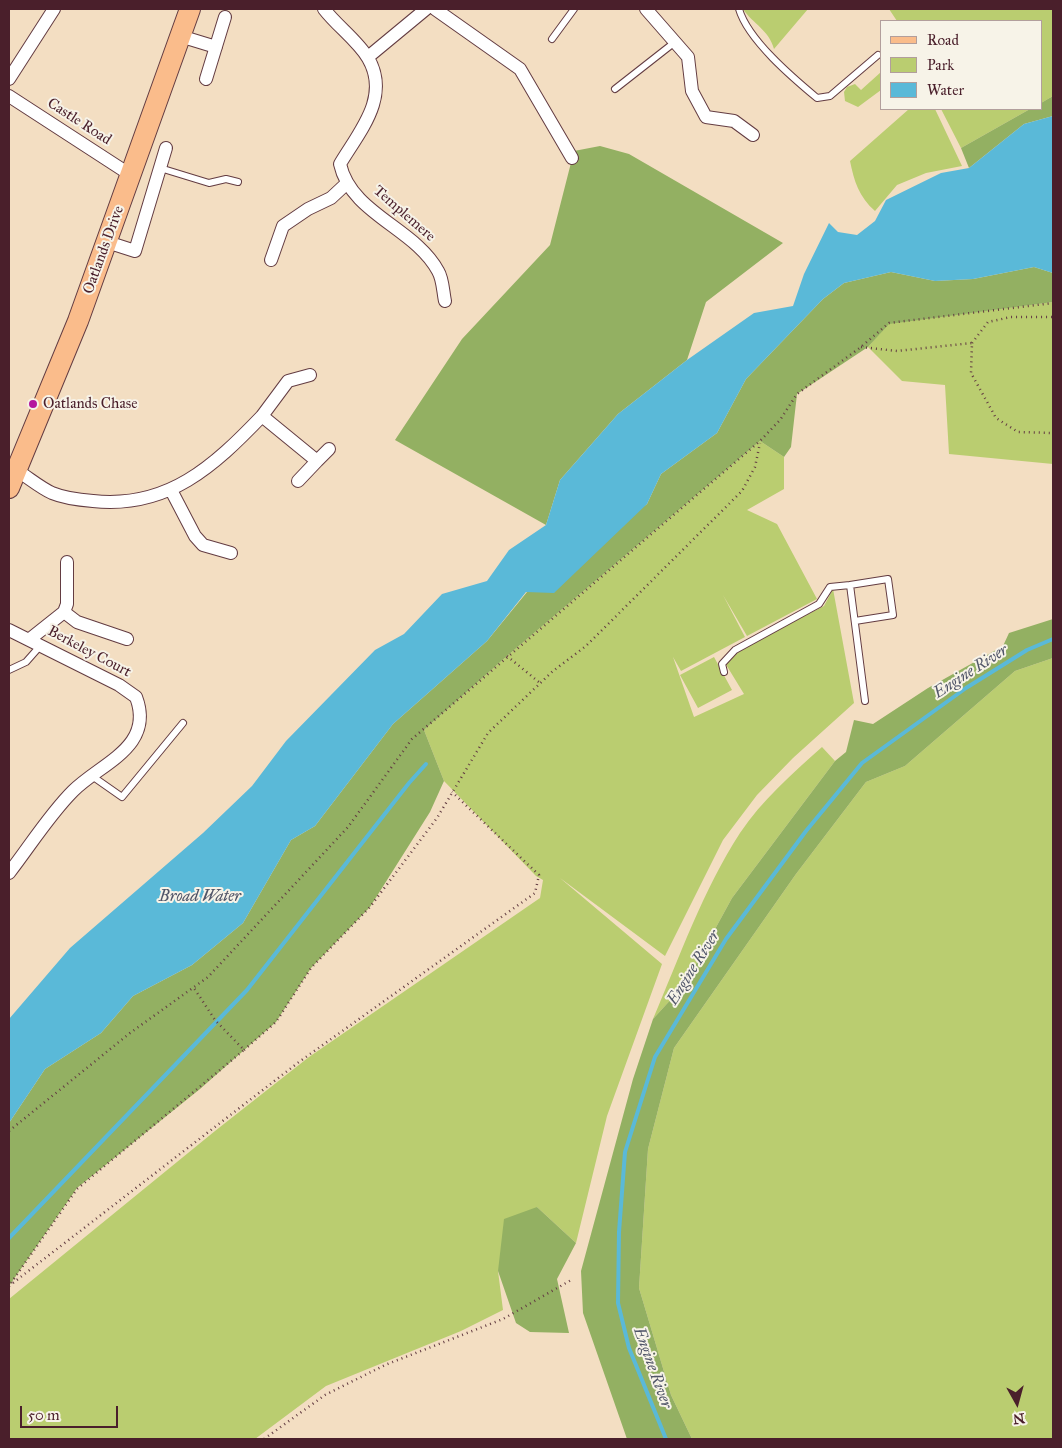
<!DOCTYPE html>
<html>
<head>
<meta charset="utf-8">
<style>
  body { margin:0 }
  #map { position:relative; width:1062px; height:1448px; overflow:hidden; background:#f3dec2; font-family:"IM FELL Great Primer",serif }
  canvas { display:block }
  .frame { position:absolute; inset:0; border:10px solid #4a1f2b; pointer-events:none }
  .legend { position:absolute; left:880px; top:20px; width:162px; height:90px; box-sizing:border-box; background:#f7f3e8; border:1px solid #b29e9c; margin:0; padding:6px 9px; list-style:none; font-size:15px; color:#4a1f2b }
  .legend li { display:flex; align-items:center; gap:10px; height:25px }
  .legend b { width:25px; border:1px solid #b29e9c }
  .north { position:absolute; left:992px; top:1378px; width:50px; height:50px; -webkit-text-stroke:4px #f7f3e8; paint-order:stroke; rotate:173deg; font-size:14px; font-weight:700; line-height:20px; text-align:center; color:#4a1f2b }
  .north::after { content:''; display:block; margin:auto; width:18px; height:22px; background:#4a1f2b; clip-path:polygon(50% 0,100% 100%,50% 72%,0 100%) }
  .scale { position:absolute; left:20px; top:1406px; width:98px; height:22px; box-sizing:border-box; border:2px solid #4a1f2b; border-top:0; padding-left:6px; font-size:15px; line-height:18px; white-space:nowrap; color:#4a1f2b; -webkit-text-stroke:4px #f7f3e8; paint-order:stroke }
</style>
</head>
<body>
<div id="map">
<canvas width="1062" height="1448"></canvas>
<div class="frame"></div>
<ul class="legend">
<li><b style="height:6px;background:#fabc8b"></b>Road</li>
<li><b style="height:14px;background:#bacd70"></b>Park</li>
<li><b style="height:14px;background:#5ab9d8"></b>Water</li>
</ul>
<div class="north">N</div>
<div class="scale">50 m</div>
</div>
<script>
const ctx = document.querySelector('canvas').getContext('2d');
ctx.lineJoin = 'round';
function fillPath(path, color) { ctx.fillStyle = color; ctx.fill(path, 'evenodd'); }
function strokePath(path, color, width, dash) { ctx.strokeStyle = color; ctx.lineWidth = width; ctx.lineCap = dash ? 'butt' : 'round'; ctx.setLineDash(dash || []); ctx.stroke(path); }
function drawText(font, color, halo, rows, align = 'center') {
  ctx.font = font + ' "IM FELL Great Primer",serif'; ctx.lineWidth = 4; ctx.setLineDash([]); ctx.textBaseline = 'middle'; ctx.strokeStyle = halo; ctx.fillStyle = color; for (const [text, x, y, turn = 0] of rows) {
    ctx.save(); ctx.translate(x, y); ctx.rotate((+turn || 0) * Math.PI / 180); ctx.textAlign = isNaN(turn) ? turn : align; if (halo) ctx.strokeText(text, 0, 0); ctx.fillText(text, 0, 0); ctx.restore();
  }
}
fillPath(new Path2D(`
  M743 9H808L774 49C769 30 753 24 743 9Z
  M889 9H1053V96L1041 103V21H897Z
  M881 72V90L858 107 845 101 844 92 847 87 855 84 861 90Z
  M909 109H935L962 166 926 173 897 185 875 211C859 197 854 181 850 161Z
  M941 109H1030L961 148Z
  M1053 302V464L949 454 945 385 902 381 868 347 889 323Z
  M760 441 784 457V489L747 510 777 524 817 599 747 636 723 595 745 637 681 671 673 657 694 717 744 694 722 658 824 606 833 589 854 703 793 758 757 795 723 840 665 956 560 878 662 964 607 1116 576 1243 537 1207 498 1271 503 1310 461 1331 326 1386 255 1439H9V1299L215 1131 309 1057 540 898 543 880 536 876 444 781 424 730 507 656Z
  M714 657 732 690 698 708 680 675Z
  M1053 658V1439H692L671 1395 639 1288 648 1149 674 1048 796 874 866 782 905 766 1015 671Z
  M822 747 835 761 732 898 685 984 653 1019C680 956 703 890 740 833 762 800 793 773 822 747Z`), '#bacd70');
fillPath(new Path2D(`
  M1053 96V116L1024 124 969 168 961 148 1030 109H1041V103Z
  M600 146 629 154 783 243 706 302 687 360 618 414 560 480 546 525 395 440 462 339 550 245 574 151Z
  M1034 267 1053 273V302L889 324 868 347 797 394 791 447 784 457 760 441 507 656 424 730 444 781 430 812 370 907 311 968 276 1022 200 1089 77 1188 9 1286V1123L45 1069 101 1033 133 996 192 965 243 923 291 840 315 826 393 724 487 641 527 592 647 504 661 474 717 433 746 379 823 299 844 283 891 272 935 281 973 279Z
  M1053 619V658L1015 671 905 766 866 782 796 874 674 1048 648 1149 639 1288 671 1395 692 1439H627L583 1313 581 1271 633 1079 653 1019 685 984 732 898 835 761 846 752 854 720 873 724 928 688 1003 646 1009 633Z
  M537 1207 576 1243 557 1279 569 1333 530 1332 516 1323 498 1271 504 1219Z`), '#93b062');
fillPath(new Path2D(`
  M1053 116V273L1034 267 973 279 935 281 891 272 844 283 823 299 746 379 717 433 661 474 647 504 554 593 526 592 487 641 393 724 315 826 291 840 243 923 192 965 133 996 101 1033 45 1069 9 1123V1019L70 948 203 833 252 786 286 741 375 650 404 634 442 594 487 581 509 550 546 525 560 480 618 414 687 360 754 313 793 306 804 274 829 223 838 232 857 235 875 221 886 200 941 173 969 168 1024 124Z`), '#5ab9d8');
strokePath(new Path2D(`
  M9 1238 247 990 409 783 426 764
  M666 1439 629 1348 618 1303 619 1232 625 1152 655 1057 726 939 806 831 862 763 966 688 1027 650 1053 639`), '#5ab9d8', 4);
const service = new Path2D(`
  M739 9C748 40 793 78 817 98L830 96 878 55
  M552 39 574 9
  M615 89 675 42
  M160 168 209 183 226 179 238 182
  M850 585 888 579 893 615 855 621
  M9 670 26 662 41 645
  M724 672 722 664 735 650 819 604 830 587 850 585 865 701
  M92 776 122 797 183 723`);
const minor = new Path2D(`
  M324 9C337 26 357 40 368 58 391 97 359 132 340 164 351 214 415 228 438 271 443 279 443 292 445 301
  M435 9 520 69 572 158
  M646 9 688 57 692 91 706 117 734 121 753 135
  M180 36 216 47
  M368 57 426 9
  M9 79 54 9
  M206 79 225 17
  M9 96 123 170 132 173
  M107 242 135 251 166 148
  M271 260 283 226 308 209 331 198 346 184
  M262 416 288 381 310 375
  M16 470C28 477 39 487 52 493 64 498 80 500 93 501 168 509 214 466 262 416L317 461 329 449
  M298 481 317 461
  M171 490 195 536 203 545 231 553
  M64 612 77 622 127 639
  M9 630 119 685 136 697C155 747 101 763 73 791 49 815 30 846 9 873
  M30 639 64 612 67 604V562`);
const primary = new Path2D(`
  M9 488 78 321 190 9`);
strokePath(service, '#633c42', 8);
strokePath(minor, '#633c42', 14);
strokePath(primary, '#633c42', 22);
strokePath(new Path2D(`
  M972 343 988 322 1011 317H1053
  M861 347 897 351 972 343 971 373 996 418 1018 432 1053 433
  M507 656 540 683
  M244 1050 276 1022 311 968 370 907 437 818 488 733 553 671 586 646 742 491 755 467 760 443
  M9 1131 130 1033 208 977 348 827 412 739 760 441 780 420 797 394 861 347 889 323 1053 303
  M11 1283 77 1189 244 1050 215 1020 194 988
  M9 1286 299 1062 535 893 539 875 452 792
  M264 1439 325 1395 385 1365 503 1319 573 1279`), '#633c42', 2.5, [1, 4]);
strokePath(service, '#fff', 6);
strokePath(minor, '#fff', 12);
strokePath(primary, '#fabc8b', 20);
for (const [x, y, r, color] of [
  [33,404,5,"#b5179e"]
]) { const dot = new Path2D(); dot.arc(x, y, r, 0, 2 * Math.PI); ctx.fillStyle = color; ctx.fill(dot); strokePath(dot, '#f7f3e8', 2); }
drawText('15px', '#4a1f2b', '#f7f3e8', [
  ["Castle Road",79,122,33],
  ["Templemere",404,214,41],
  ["Oatlands Drive",104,250,-70],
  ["Berkeley Court",89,652,28]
]);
drawText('15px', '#4a1f2b', '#f7f3e8', [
  ["Oatlands Chase",43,404]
], 'left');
drawText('italic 16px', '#505568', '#f7f3e8', [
  ["Engine River",971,672,-33],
  ["Broad Water",200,897],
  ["Engine River",694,968,-58],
  ["Engine River",652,1368,70]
]);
</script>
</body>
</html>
